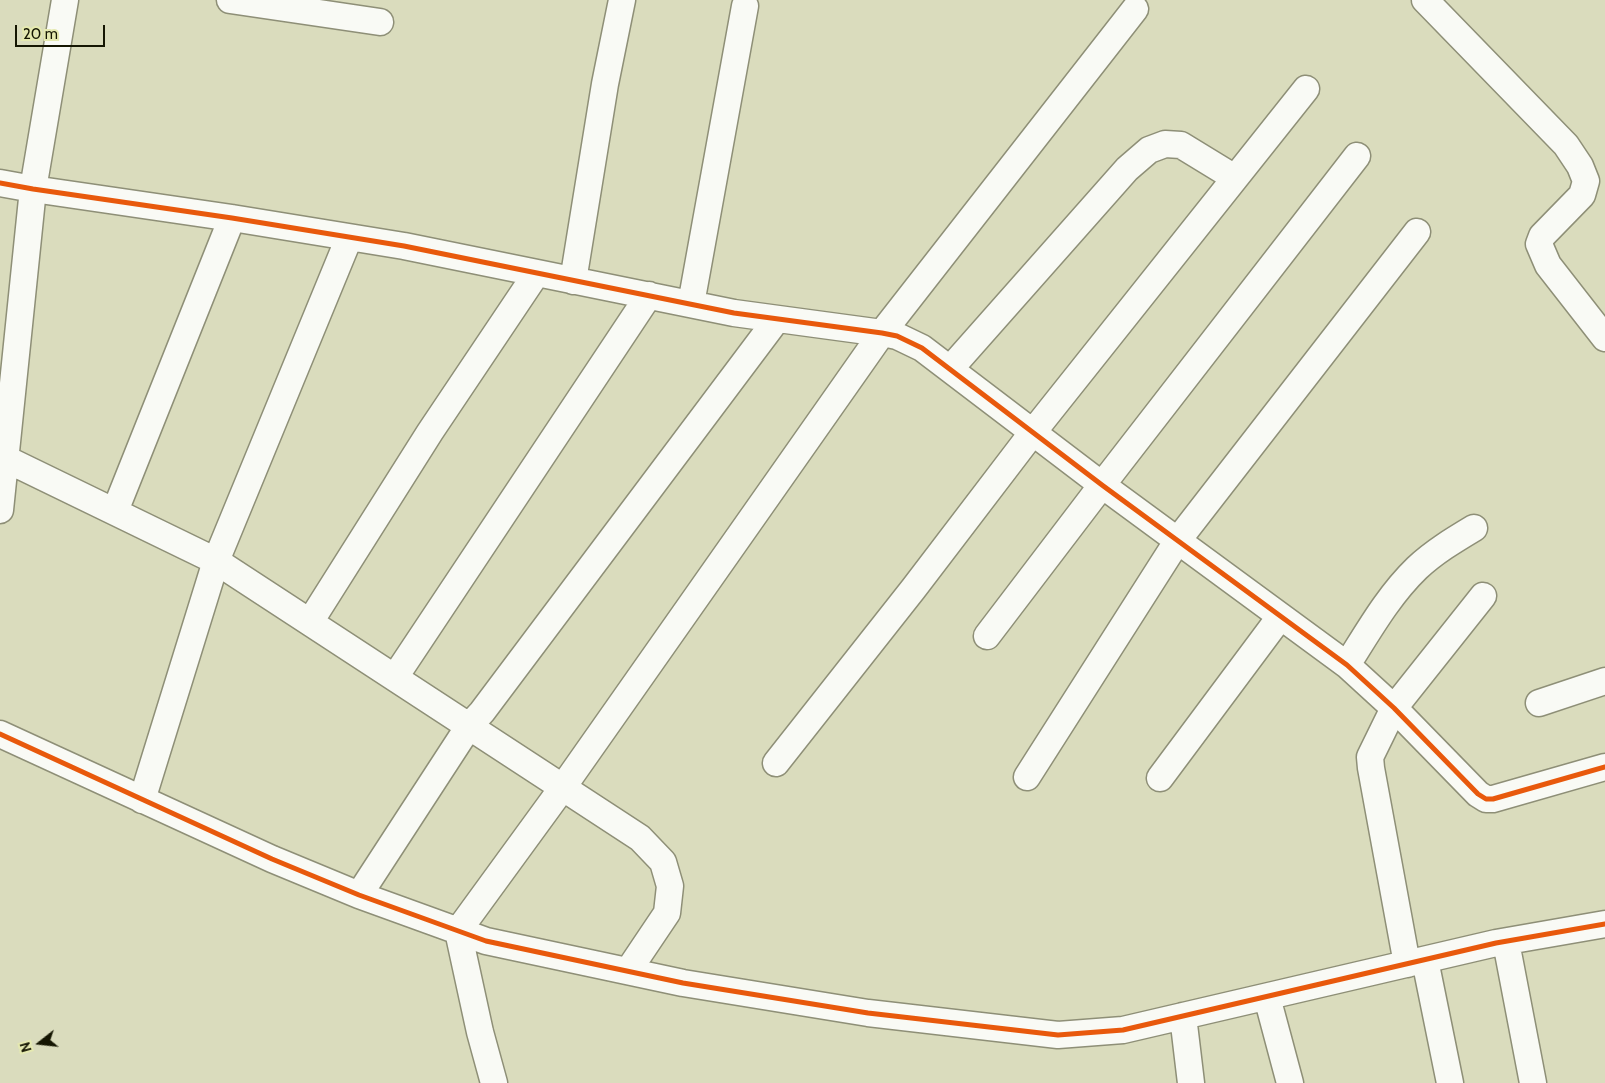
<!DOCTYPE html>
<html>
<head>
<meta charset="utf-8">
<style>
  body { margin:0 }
  #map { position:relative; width:1605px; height:1083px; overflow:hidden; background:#dadcbd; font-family:Cabin,sans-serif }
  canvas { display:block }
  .north { position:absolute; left:15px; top:1018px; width:50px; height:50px; -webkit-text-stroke:4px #e5e9b0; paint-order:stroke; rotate:254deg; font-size:14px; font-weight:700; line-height:20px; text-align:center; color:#151602 }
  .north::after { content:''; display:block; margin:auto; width:18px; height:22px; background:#151602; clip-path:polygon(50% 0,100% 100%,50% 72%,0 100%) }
  .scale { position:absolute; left:15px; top:25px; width:90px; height:22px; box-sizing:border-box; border:2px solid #151602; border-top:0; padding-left:6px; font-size:15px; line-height:18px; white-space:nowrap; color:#151602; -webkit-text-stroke:4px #e5e9b0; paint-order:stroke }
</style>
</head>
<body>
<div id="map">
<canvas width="1605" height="1083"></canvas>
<div class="north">N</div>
<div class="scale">20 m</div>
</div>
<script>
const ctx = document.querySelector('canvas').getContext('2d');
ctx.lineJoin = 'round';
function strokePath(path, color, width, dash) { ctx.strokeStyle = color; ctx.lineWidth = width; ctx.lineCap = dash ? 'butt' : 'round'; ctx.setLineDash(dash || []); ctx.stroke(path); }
const minor = new Path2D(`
  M230 0 380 22
  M1425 0 1566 145 1580 166 1586 181 1582 195 1542 236 1539 244 1548 265 1605 338
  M0 183 33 189 232 218 404 246 734 313 882 333 897 336 922 348 1102 485 1347 665 1394 708 1478 794 1486 799H1493L1605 767
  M573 281 605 84 622 0
  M691 304 745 6
  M950 369 1127 169 1149 150 1165 144 1181 145 1235 178
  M0 458 6 459 216 561 640 838 663 862 670 886 667 913 628 971
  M0 510 33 189 65 0
  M115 511 232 218
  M310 622 430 432 536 274
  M987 636 1102 485 1357 156
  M1347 665C1368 632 1388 596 1417 568 1434 552 1454 540 1474 528
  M395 677 649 295
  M1539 703 1605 681
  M0 734 272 859 359 895 486 941 683 983 868 1013 1058 1035 1123 1030 1496 943 1605 924
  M776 763 914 588 1033 432 1306 89
  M1027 777 1178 540 1417 232
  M1160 778 1280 617
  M142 800 216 561 349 238
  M359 895 469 726 482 712 777 319
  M1506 942 1533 1083
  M1425 960 1450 1083
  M1407 964 1371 768 1370 757 1394 708 1483 596
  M1267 997 1290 1083
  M1183 1016 1191 1083
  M494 1083 480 1032 458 931 563 787 882 333 1135 9`);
strokePath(minor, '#8e8f77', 29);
strokePath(minor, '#f9faf5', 26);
strokePath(new Path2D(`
  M0 183 33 189 232 218 404 246 734 313 882 333 897 336 922 348 1102 485 1347 665 1394 708 1478 794 1486 799H1493L1605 767
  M0 734 272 859 359 895 486 941 683 983 868 1013 1058 1035 1123 1030 1496 943 1605 924`), '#e8590c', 5);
</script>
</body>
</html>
